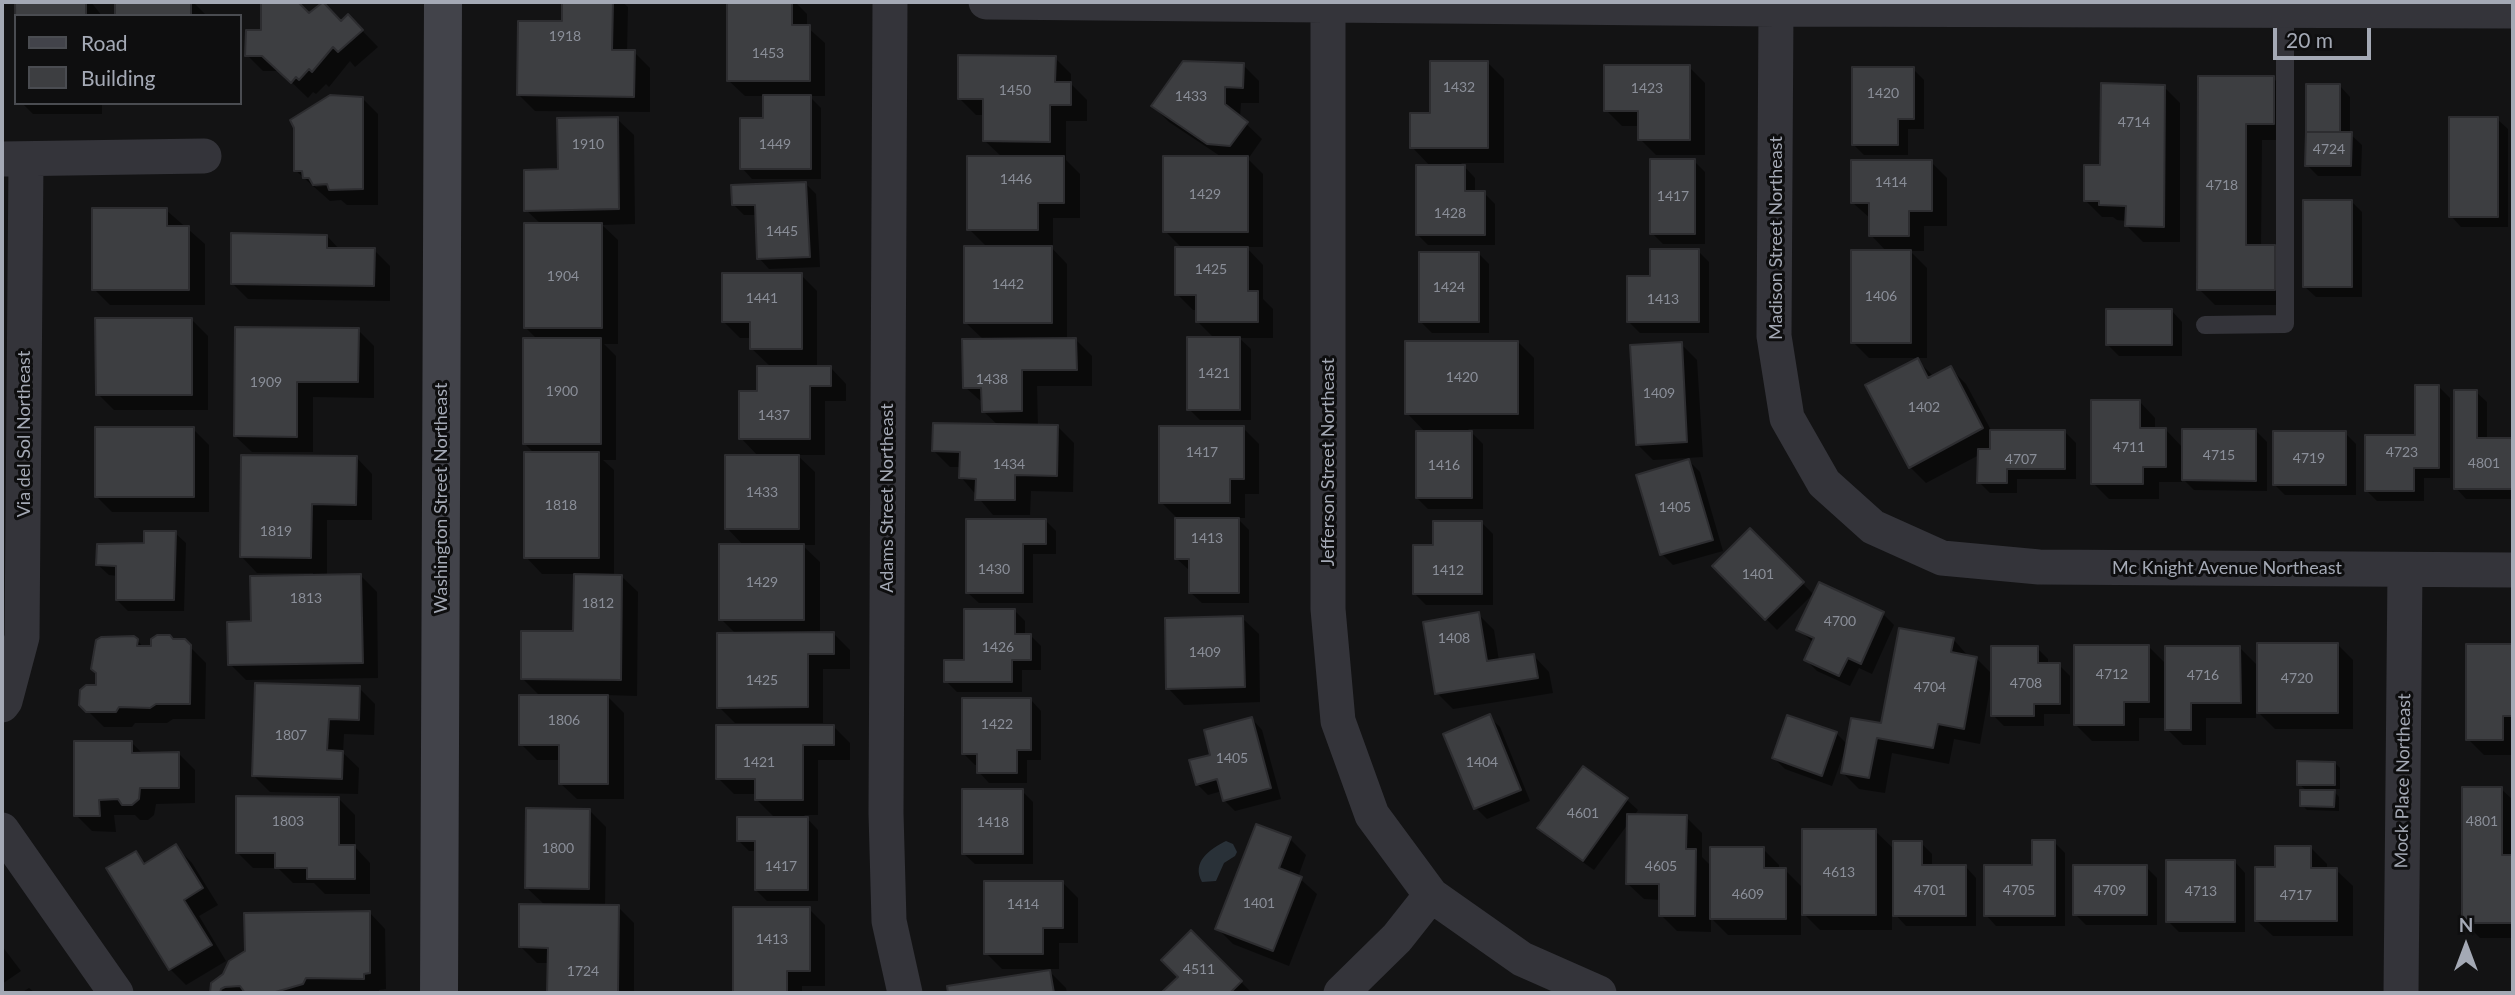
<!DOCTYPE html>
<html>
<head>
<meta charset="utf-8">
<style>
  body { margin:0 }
  #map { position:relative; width:2515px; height:995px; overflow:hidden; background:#131314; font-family:Lato,sans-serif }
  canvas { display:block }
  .frame { position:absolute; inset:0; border:4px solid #a4a9b5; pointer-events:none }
  .legend { position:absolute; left:14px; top:14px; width:228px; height:91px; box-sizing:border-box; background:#0e0e0f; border:2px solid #4a4c51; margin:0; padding:9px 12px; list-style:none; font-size:21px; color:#a4a9b5 }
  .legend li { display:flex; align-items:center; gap:14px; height:35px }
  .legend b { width:35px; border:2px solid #4a4c51 }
  .north { position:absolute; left:2431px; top:911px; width:70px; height:70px; -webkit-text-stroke:5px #0e0e0f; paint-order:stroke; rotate:0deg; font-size:19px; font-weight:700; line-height:28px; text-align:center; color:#a4a9b5 }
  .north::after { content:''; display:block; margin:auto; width:24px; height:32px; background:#a4a9b5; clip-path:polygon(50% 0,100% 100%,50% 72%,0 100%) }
  .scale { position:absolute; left:2273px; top:28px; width:98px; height:32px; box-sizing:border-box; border:4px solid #a4a9b5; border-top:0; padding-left:9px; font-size:21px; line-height:24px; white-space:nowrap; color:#a4a9b5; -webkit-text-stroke:5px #0e0e0f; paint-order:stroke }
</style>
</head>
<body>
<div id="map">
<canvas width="2515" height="995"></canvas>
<div class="frame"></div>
<ul class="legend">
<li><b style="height:9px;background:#42434a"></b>Road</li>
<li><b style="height:19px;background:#3d3e41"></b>Building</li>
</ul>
<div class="north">N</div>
<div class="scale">20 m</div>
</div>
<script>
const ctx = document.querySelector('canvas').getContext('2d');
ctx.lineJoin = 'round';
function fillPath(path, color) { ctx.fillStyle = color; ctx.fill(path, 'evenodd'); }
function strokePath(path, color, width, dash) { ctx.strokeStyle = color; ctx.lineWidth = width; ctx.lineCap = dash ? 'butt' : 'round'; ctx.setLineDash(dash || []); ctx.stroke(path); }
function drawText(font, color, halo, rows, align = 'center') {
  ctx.font = font + ' Lato,sans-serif'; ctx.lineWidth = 6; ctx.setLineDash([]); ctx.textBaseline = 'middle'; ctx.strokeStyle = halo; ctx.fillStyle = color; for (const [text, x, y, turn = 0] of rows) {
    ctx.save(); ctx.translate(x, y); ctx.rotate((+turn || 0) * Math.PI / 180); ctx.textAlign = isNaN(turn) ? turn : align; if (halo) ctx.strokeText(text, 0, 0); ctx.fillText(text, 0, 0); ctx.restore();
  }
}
fillPath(new Path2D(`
  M1226 841 1233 844 1237 852 1235 856 1224 863 1216 881 1202 882C1191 862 1210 849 1226 841Z`), '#293138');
fillPath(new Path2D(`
  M17 2H91L102 16H17Z
  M117 2H193L207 16H117Z
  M295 2 309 15 322 3 341 23 348 16 378 47 355 67 350 61 329 87 326 84 316 94 313 92 308 98 280 71H263L247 55 263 32V3Z
  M564 2H622L628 7 627 52H634L650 68V112L535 111 519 95 564 23Z
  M728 2H795L807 14V27L825 43V96H809L821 108V179H752L742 168 765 120V96H745L728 80Z
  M1055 58 1071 74V84L1087 100V121H1066V160L1080 174V218H1053V245H1049L1067 264V340H1076L1092 356V386H1037L1038 427H1058L1074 443 1073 492 1031 491 1030 515H993L961 477V467H950L934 451 999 426 983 411V403L965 387 984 340 965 322 987 247 969 229 1002 157 985 141V115H976L960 99Z
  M1488 63 1504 79V163H1461L1475 178V193H1484L1495 204V245H1428L1417 234 1431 167 1412 147Z
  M1243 65 1259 81V103H1241L1240 118 1262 139 1248 159 1263 174V247H1246L1263 265V299L1273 309V338H1239L1251 349V420H1200L1189 409 1214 338 1198 322V310H1193L1177 294 1182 248 1165 231 1223 158 1169 122 1153 106Z
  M1689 67 1705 83V155H1656L1640 139V126H1622L1606 110Z
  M1913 69 1924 80V129H1908V155H1864L1854 145Z
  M2200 77 2273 78 2289 94V140H2262L2261 246H2274L2290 262V305H2215L2199 289Z
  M2340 86 2350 97V134L2362 145 2361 176H2318L2307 165Z
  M2164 87 2180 103V242H2143L2127 226V221L2117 220 2113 217H2102L2086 201 2101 166Z
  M362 98 378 114V205H347L341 200 330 201 295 170ZM336 182V185L316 187 312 184Z
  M22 103H102V114H33Z
  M617 119 634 135 635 224 602 225 618 240V344H604L616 356V460H603L614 470V576H621L638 592 637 696 606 695 624 713V799H577L560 783V760H537L521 744 541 697 523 679 575 633V574H542L526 557 535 454 524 443 538 340 526 328 541 224 526 210 560 171Z
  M2497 119 2508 129V227H2461L2451 216Z
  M1694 161 1705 172V244H1663L1652 233Z
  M1931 162 1947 178V226H1924V251H1910L1927 268V358H1869L1853 342 1887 252 1871 235V219L1853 203Z
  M805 183 816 194 820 267 769 269 759 258 757 215H744L733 204Z
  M2351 201 2362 212V297H2316L2305 287Z
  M166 210 205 244V305H110L94 289Z
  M327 236 340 250H374L390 266V301L248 299 232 283Z
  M1698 251 1709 262V333H1640L1629 322 1652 278Z
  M1478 253 1489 264V333H1432L1421 322Z
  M801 275 817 291V367H830L846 384V401H825V455H797L815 472V545H802L820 562V634H834L850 650V669H823V723H735L719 707 737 635 721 619 744 546 727 528 758 456 741 438 771 367 751 348V338H740L724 322Z
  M2172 311 2182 322V356H2119L2108 345Z
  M192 320 208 336V410H114L98 394Z
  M236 329 358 330 374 346V398L313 397V452H252L235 436Z
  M1518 342 1534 358V429H1468L1483 444V509H1428L1417 498 1426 433 1407 413Z
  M1681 344 1697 360 1703 457 1653 460 1637 444Z
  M1917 360 1934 377 1950 368 1966 384 1992 432H2065L2076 443V479H2017V493H1990L1979 482V455L1926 483 1910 467Z
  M2439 387 2450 398V478H2424V501H2377L2366 490 2417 437Z
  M2476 392 2487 402V440H2513V499H2466L2456 488Z
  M2139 401 2155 418V430H2166L2183 448 2256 431 2267 442V491L2194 490 2182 478V482H2159V499H2109L2093 483Z
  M1243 428 1259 444V494H1245V518H1237L1249 530V603H1202L1191 593V569H1188L1177 559V518L1161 502Z
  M193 429 209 445V512H112L96 496Z
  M2345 433 2356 444V495H2285L2274 484Z
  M356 457 372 474V520H327V576H361L377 592 378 678 246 680 230 664 253 623 313 577V573H257L241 556Z
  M1689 461 1700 472 1723 551 1673 565 1662 554 1639 476Z
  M1045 520 1056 531V554H1033V603H979L968 593Z
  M1482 523 1493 534V605H1426L1415 594Z
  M1750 530 1813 594 1777 630 1714 566Z
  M175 533 186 543 184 611H128L117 600 118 576 109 575 98 565Z
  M1819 585 1883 614 1894 625 1872 674 1859 668 1850 686 1817 671 1806 660 1814 643 1799 630Z
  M1014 610 1025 621V636H1031L1041 646V670H1022V692H957L946 681Z
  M1478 614 1494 630 1499 661 1533 655 1549 672 1553 693 1453 709 1437 693Z
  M1242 618 1259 634 1260 702 1184 705 1168 688Z
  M1953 639 1969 657 1976 658 1993 675 2037 648 2048 659V665H2059L2070 676V714H2044V726H2004L1993 715V683H1991L1980 744 1954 739 1949 764 1892 753 1885 793 1859 789 1843 773 1847 750H1845L1832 786 1785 769 1774 758 1836 733 1848 745 1883 725Z
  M137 640 144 648 173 641H184L206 663 205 719H173L167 723H135L132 727H104L81 704Z
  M2337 644 2353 660V729H2275L2256 710V718H2206V745H2183L2167 729V718H2139V741H2092L2076 725 2149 647 2167 665 2240 648 2259 667Z
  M2468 645H2513V755H2484L2468 739Z
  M359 688 375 704 374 735 344 734 343 753 359 768 358 794 270 792 254 776Z
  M1031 700 1041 711V760H1027V783H989L979 772V765H975L964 754Z
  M1489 717 1500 727 1530 801 1487 819 1476 808Z
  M1252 719 1262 730 1281 799 1235 811 1224 800 1222 791 1208 795 1197 784 1212 756Z
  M834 727 850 743V760H818V815H804L818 830V901H767L756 890V851H749L738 840 776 819 756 799V794H734L718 778Z
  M132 743 144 755 179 754 195 770V803L156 804 154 815 148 820H140L135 815H114L116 832 92 831 76 815Z
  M2335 763 2340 768V789H2332L2339 797V811L2307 810 2302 805 2307 791 2299 784Z
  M1583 768 1627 800 1638 810 1634 816 1686 817 1702 833V857L1712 867 1763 849 1779 865V870H1785L1804 889 1875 831 1895 850 1921 843 1932 854V867H1966L1976 878V926H1906L1892 911V930H1820L1801 911V935H1728L1711 918V932L1677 931 1661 915V900L1644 899 1627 883 1628 824 1594 870 1550 839 1540 828Z
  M2501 789 2513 800V938H2480L2464 922Z
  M1022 791 1033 802V864H975L964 854Z
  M338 798 355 815V847L370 863V894H325L314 883H293L278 868H253L237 852Z
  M589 810 606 827 605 907H618L634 923V993H549V963H537L521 947 546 906 527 888Z
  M1290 839 1306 855 1298 877 1317 894 1289 966 1233 944 1217 928Z
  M2054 842 2065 853V926H1996L1986 915 2034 867Z
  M176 847 192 863 218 905 199 916 226 961 186 985 170 969 109 869 135 853 147 864Z
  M2311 848 2327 864V870H2336L2353 886V936H2273L2256 920 2277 869Z
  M2235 862 2245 873V932H2179L2168 921Z
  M2146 867 2157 878V925H2086L2075 914Z
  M1062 882 1078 898V943H1059V969H1002L986 953Z
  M735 909H809L825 925V986H802V993H735Z
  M369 912 385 929 386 989 379 990V993L212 992Z
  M1191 932 1252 993H1164L1180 977Z
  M2 946 21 971 2 984Z
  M1050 972 1066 988 1067 993H949V988Z
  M29 988 35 993H21Z`), '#0007');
const building = new Path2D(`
  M15 2H86V16H16V99Z
  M115 2H191V16H115Z
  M261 2H298L309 13 323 2 341 21 348 14 363 30 338 52 333 47 312 72 309 69 299 80 296 77 291 83 262 56H245L246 30H261Z
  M562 2H613L612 50H635L634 97 517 95 518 21H562Z
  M727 2H792V25H810V81H727Z
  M958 55 1056 56 1055 82H1071V105H1050V142L983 141V99H958Z
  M1183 61 1244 63 1243 88 1225 87V104L1248 122 1230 146 1207 144 1151 106Z
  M1430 61H1488V148H1410V113H1430Z
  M1604 65H1690V140H1638V111H1604Z
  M1852 67H1914V119H1898V145H1852Z
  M2198 76H2274V124H2246V245H2275V290H2197Z
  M2101 83 2165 85 2164 227 2125 226 2126 206 2099 205V201H2084V165H2100Z
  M2306 84H2340V132H2306Z
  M330 95 363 97V189L329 190 327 184 313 185 309 178H303L302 171H294V128L290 120Z
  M763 95H811V169H740V118H763Z
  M618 117 619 209 524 211V170L558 169 557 118Z
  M2449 117H2498V217H2449Z
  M2306 132H2352L2351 166H2305Z
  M967 156H1064V203H1038V230H967Z
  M1163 156H1248V232H1163Z
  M1650 159H1695V234H1650Z
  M1851 160H1932V211H1909V236H1869V203H1851Z
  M1416 165H1465V191H1485V235H1416Z
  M806 182 810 257 757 259 755 205H732L731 185Z
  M2303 200H2352V287H2303Z
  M92 208H167V226H189V290H92Z
  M524 223H602V328H524Z
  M231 233 327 235V248H375L374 286 231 284Z
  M964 246H1052V323H964Z
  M1175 247H1248V291H1258V322H1196V295H1175Z
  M1650 249H1699V322H1627V276H1650Z
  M1851 250H1911V343H1851Z
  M1419 252H1479V322H1419Z
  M722 273H802V349H750V322H722Z
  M2106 309H2172V345H2106Z
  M95 318H192V395H96Z
  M235 327 359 328 358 382H297V437L234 436Z
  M1187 337H1240V410H1187Z
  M523 338H601V444H523Z
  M1076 338 1077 370H1022V411L982 412 981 388H963L962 339Z
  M1405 341H1518V414H1405Z
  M1682 342 1687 442 1636 445 1630 345Z
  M1918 358 1928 378 1951 366 1983 428 1909 468 1865 385Z
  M757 366H831V386H810V439H739V391H757Z
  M2415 385H2439V468H2414V491H2365V435H2415Z
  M2454 390H2477V438H2513V489H2454Z
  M2091 400H2140V428H2166V467H2143V484H2091Z
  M933 423 1058 425 1057 476 1015 475V500H975L976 479 959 478 960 452 932 451Z
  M1159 426H1244V479H1230V503H1159Z
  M95 427H194V497H95Z
  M2182 429H2256V481L2182 480Z
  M1990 430H2065V469H2007V483H1977L1978 449H1990Z
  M1416 431H1472V498H1416Z
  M2273 431H2346V485H2273Z
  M524 452H599V558H524Z
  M241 455 357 456 356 505 312 504 311 558 240 557Z
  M725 455H799V529H725Z
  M1689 459 1713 540 1660 555 1636 475Z
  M1175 518H1239V593H1189V559H1175Z
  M966 519H1046V544H1023V593H966Z
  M1433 521H1482V594H1413V545H1433Z
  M1750 528 1804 582 1765 620 1712 566Z
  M144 531H176L174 600H116V566L96 565 97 544 144 543Z
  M719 544H804V620H719Z
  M361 574 363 663 228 665 227 622 251 621 250 576Z
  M574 574 622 575 621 680 521 679V631H573Z
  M1819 582 1884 612 1861 664 1848 658 1839 676 1804 660 1814 638 1796 630Z
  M964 609H1015V634H1031V660H1012V682H944V660H964Z
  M1479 612 1487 661 1534 654 1538 678 1435 694 1423 622Z
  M1243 616 1245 687 1166 689 1165 618Z
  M1899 628 1954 638 1951 652 1977 657 1964 729 1938 724 1933 748 1877 738 1869 778 1841 773 1851 718 1881 723Z
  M834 632V654H808V707L717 708V633Z
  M157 635H170L173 639H185L191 645 190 704H156L150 708 119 707 116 712H86L79 705 80 690 86 685H96V673L91 669 96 640 101 637 134 636 138 639 137 646H151V639Z
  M2257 643H2338V713H2257Z
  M2466 644H2513V716H2503V740H2466Z
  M2074 645H2149V702H2124V725H2074Z
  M1991 646H2038V663H2060V704H2034V716H1991Z
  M2165 646H2240L2241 703H2191V730H2165Z
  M255 683 360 686 359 720 329 719 327 750 343 751 342 779 252 776Z
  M519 695H608V784H559V745H519Z
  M962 698H1031V750H1017V773H977V754H962Z
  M1490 714 1521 790 1474 809 1443 734Z
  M1787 715 1837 732 1822 776 1772 758Z
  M1252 717 1271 788 1223 801 1217 779 1196 785 1189 760 1210 755 1204 730Z
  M716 725H834V745H803V800H755V779H716Z
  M74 741H132V753L179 752V788H140L139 799 132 805H122L118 799 99 800 100 816H74Z
  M2297 761 2335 762V785H2297Z
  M1583 766 1628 798 1583 861 1537 828Z
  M2462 787H2502V855H2513V923H2462Z
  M962 789H1023V854H962Z
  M2300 790H2335L2334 807 2300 806Z
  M236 796 339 797V845H355V879H307V868H275V853H236Z
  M526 808 590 809 589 889 525 888Z
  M1627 814 1687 815 1686 849H1696L1695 916H1659V884H1626Z
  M737 817H808V890H755V841H737Z
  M1256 824 1291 837 1279 868 1302 877 1273 951 1215 929Z
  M1802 829H1876V915H1802Z
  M2032 840H2055V916H1984V865H2032Z
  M1893 841H1922V865H1966V916H1893Z
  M176 844 203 888 184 900 212 945 169 970 106 868 136 851 144 864Z
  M2275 846H2311V868H2337V921H2255V867H2275Z
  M1710 847H1764V868H1786V919H1710Z
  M2166 860H2235V922H2166Z
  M2073 865H2147V915H2073Z
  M984 881H1063V928H1043V954H984Z
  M519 904 619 905 618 993H547L548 948 519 947Z
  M733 907H810V971H787V993H733Z
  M370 911V973L364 974V979L306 978 303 984 272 993H245L240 986 225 987 221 989 220 993H210L211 983 223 974 229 961 245 951 244 913Z
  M1191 930 1242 981 1230 993H1161L1178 977 1161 960Z
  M1050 970 1054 993H948L947 986Z`);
fillPath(building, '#3d3e41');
strokePath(building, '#2d2d30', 2);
strokePath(new Path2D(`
  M2205 325 2285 324V10`), '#34343a', 18);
strokePath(new Path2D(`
  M890 2 886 813 889 921 905 993
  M986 2 1776 9 2513 11
  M1328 3V609L1338 721 1372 815 1431 895 1522 959 1599 993
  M1776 9 1774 336 1787 418 1824 483 1873 527 1942 558 2039 567 2513 570
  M2 159 204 156
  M2 705 5 701 22 637 26 159
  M2 830 116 993
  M1341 993 1397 938 1431 895
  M2401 993 2405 570`), '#34343a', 35);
strokePath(new Path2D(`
  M439 993 443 2`), '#42434a', 38);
drawText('14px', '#8a8e98', null, [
  ["1918",565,36],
  ["1453",768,53],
  ["1432",1459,87],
  ["1423",1647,88],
  ["1450",1015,90],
  ["1420",1883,93],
  ["1433",1191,96],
  ["4714",2134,122],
  ["1910",588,144],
  ["1449",775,144],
  ["4724",2329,149],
  ["1446",1016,179],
  ["1414",1891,182],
  ["4718",2222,185],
  ["1429",1205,194],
  ["1417",1673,196],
  ["1428",1450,213],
  ["1445",782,231],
  ["1425",1211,269],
  ["1904",563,276],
  ["1442",1008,284],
  ["1424",1449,287],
  ["1406",1881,296],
  ["1441",762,298],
  ["1413",1663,299],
  ["1421",1214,373],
  ["1420",1462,377],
  ["1438",992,379],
  ["1909",266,382],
  ["1900",562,391],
  ["1409",1659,393],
  ["1402",1924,407],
  ["1437",774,415],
  ["4711",2129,447],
  ["1417",1202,452],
  ["4723",2402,452],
  ["4715",2219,455],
  ["4719",2309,458],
  ["4707",2021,459],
  ["4801",2484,463],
  ["1434",1009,464],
  ["1416",1444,465],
  ["1433",762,492],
  ["1818",561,505],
  ["1405",1675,507],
  ["1819",276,531],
  ["1413",1207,538],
  ["1430",994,569],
  ["1412",1448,570],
  ["1401",1758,574],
  ["1429",762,582],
  ["1813",306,598],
  ["1812",598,603],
  ["4700",1840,621],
  ["1408",1454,638],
  ["1426",998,647],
  ["1409",1205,652],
  ["4712",2112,674],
  ["4716",2203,675],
  ["4720",2297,678],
  ["1425",762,680],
  ["4708",2026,683],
  ["4704",1930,687],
  ["1806",564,720],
  ["1422",997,724],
  ["1807",291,735],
  ["1405",1232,758],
  ["1421",759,762],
  ["1404",1482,762],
  ["4601",1583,813],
  ["1803",288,821],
  ["4801",2482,821],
  ["1418",993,822],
  ["1800",558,848],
  ["1417",781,866],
  ["4605",1661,866],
  ["4613",1839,872],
  ["4701",1930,890],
  ["4705",2019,890],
  ["4709",2110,890],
  ["4713",2201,891],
  ["4609",1748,894],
  ["4717",2296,895],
  ["1401",1259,903],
  ["1414",1023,904],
  ["1413",772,939],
  ["4511",1199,969],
  ["1724",583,971]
]);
drawText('18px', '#a4a9b5', '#0e0e0f', [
  ["Madison Street Northeast",1776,238,-90],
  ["Via del Sol Northeast",24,434,-90],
  ["Jefferson Street Northeast",1328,462,-90],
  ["Washington Street Northeast",441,498,-90],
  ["Adams Street Northeast",887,498,-90],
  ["Mc Knight Avenue Northeast",2227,568],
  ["Mock Place Northeast",2403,781,-89]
]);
</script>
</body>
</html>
